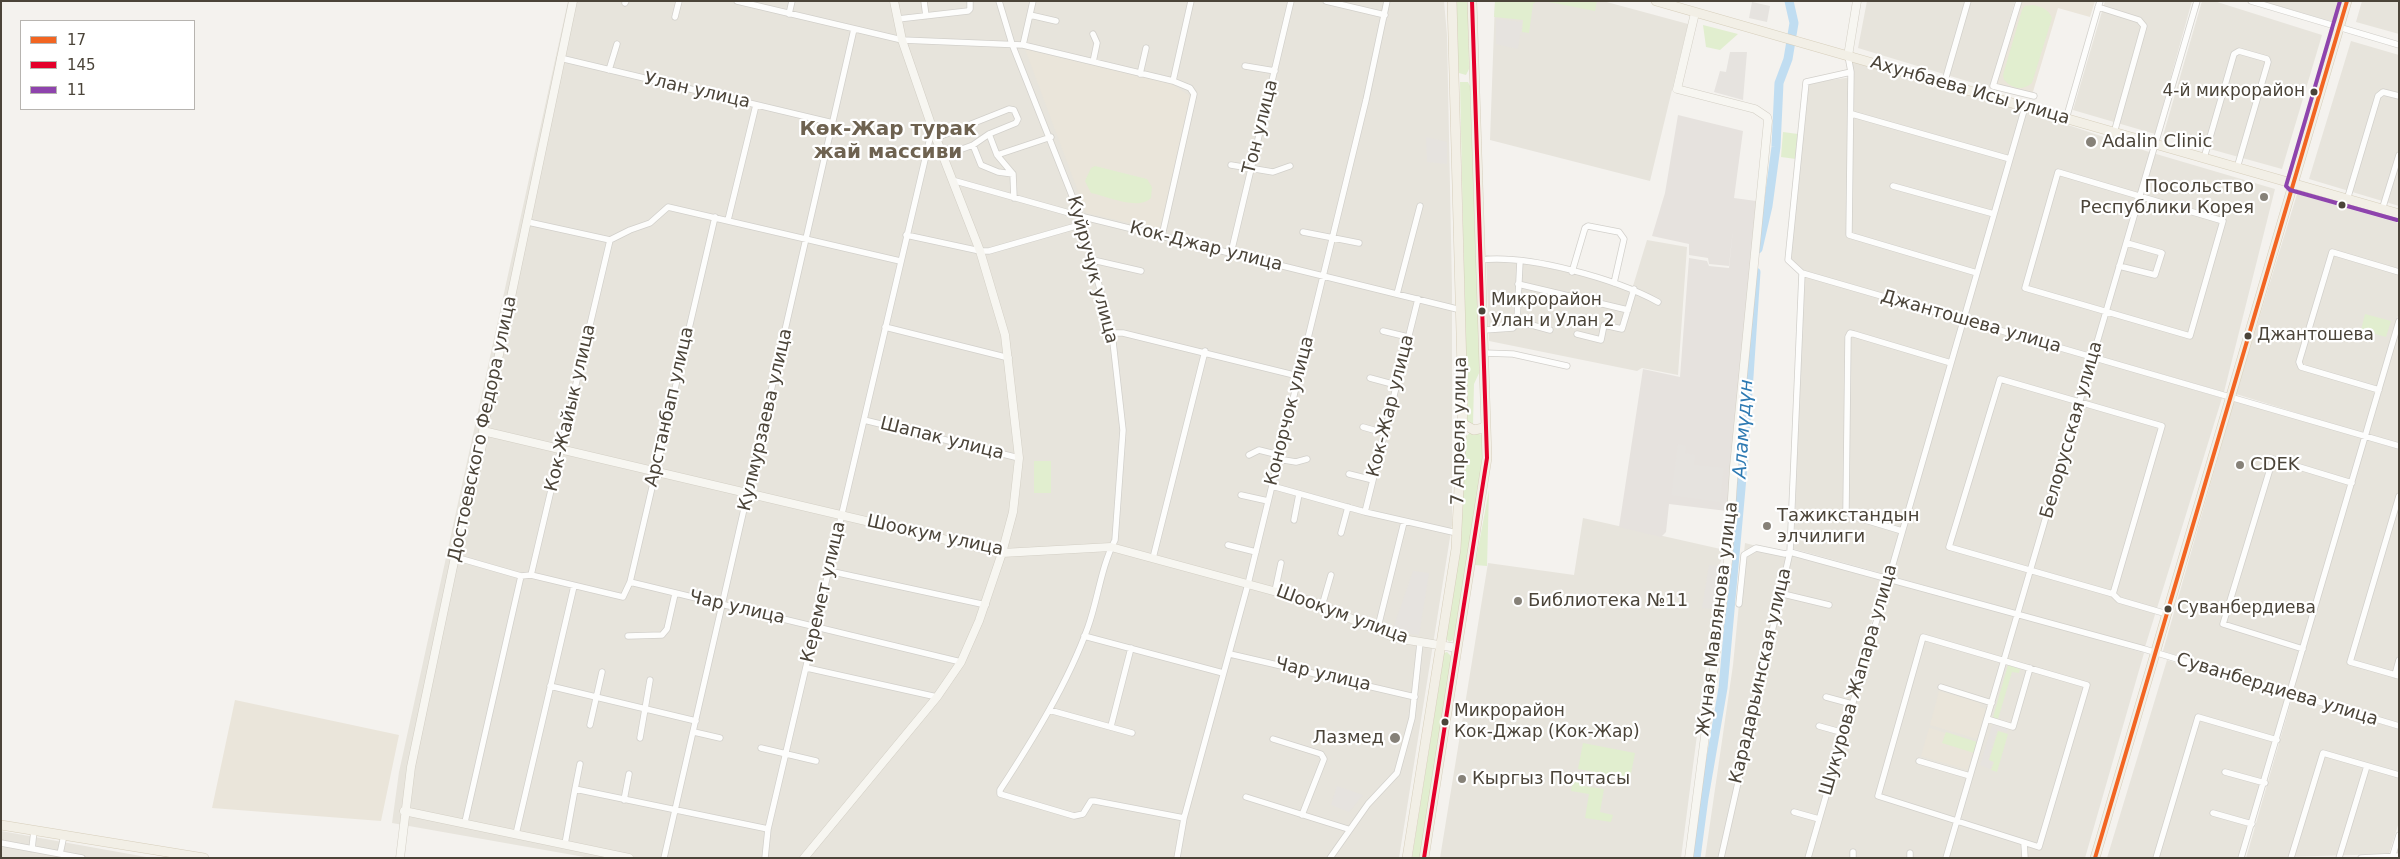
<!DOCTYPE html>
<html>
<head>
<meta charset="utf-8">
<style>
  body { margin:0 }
  #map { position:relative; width:2400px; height:859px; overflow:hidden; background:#f4f2ee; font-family:"DejaVu Sans",sans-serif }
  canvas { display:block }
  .frame { position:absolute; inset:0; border:2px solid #4b4439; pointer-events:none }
  .legend { position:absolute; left:20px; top:20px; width:175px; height:90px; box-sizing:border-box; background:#fff; border:1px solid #b7b4b0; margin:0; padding:6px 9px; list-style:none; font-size:15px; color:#4b4439 }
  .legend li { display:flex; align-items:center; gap:10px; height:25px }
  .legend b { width:25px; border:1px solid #b7b4b0 }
</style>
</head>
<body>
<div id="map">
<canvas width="2400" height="859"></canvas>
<div class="frame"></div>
<ul class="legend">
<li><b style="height:6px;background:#f26522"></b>17</li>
<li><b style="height:6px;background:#e4002b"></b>145</li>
<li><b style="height:6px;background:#8e44ad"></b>11</li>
</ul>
</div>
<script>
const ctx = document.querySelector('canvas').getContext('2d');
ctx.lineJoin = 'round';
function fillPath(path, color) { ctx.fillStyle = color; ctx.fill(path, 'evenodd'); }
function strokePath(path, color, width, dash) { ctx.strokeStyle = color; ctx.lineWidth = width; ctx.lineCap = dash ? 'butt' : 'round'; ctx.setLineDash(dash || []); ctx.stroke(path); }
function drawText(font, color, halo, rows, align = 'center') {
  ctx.font = font + ' "DejaVu Sans",sans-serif'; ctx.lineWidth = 4.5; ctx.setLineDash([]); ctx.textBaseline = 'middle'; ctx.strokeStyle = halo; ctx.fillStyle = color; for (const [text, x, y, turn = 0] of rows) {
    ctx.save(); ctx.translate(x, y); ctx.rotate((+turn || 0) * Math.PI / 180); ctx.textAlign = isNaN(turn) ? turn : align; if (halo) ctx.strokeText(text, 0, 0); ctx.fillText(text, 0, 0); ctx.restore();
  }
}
fillPath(new Path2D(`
  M568 1H1444L1447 35 1452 288V525L1399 858H590L392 823 399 772Z
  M1495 1H1603L1688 24 1650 181 1490 140Z
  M1867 1H2015L1990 88 1858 48Z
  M2105 1H2192L2155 134 2073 110Z
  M2202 1H2214L2322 35 2282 169 2163 136Z
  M2262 1H2343L2337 23Z
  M2362 1H2399V34L2356 22Z
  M2351 41 2399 55V206L2309 179Z
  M1851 61 2022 110 1962 317 1803 271 1794 265 1791 258 1808 83 1853 77Z
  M2026 111 2146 151 2275 189 2224 392 1965 318Z
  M2297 194 2399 223V312L2365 434 2236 394Z
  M1647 240 1687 247 1678 375 1642 368 1637 371 1489 341 1486 255 1633 286Z
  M1803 275 1962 321 1888 575 1794 549Z
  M1965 322 2222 398 2145 647 1891 576Z
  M2399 327V445L2366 435Z
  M2234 401 2364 437 2289 692 2163 651Z
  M2366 437 2399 447V724L2291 693Z
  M1583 518 1725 550 1719 566 1681 858H1440L1488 563 1574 575Z
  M1745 543 1884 579 1805 858H1705L1733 665Z
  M1891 580 2144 653 2085 858H1811Z
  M2167 660 2287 696 2240 858H2107Z
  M2292 698 2399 729V822L2389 854 2246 858Z
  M1 831 152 858H1Z`), '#e7e4dc');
fillPath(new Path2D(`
  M1678 115 1743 131 1734 198 1756 201 1727 511 1669 504 1666 532 1661 537 1619 527 1643 369 1680 377 1689 258 1707 261 1709 266 1729 268 1733 229 1729 266 1709 264 1708 258 1689 255V244L1652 236 1665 193Z`), '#e6e2de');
fillPath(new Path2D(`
  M2021 1H2095L2090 17 2058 8 2032 95 1996 85Z
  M1025 49 1172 84 1190 96 1161 230 1086 213Z
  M1939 691 1980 703V707L1986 709 1977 739 1930 725Z
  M235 700 399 735 381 821 212 808Z
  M1929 728 1976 742 1968 770 1921 756Z`), '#eae5da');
fillPath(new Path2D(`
  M1456 1H1468L1469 69 1466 75 1459 73 1458 69Z
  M1495 1H1537L1533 4 1529 33 1522 32 1523 20 1494 17Z
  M1544 1H1597L1595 11Z
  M2032 5C2040 6 2049 9 2052 18L2032 83C2022 91 2013 89 2004 80L2003 75 2022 10 2025 6Z
  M1703 25 1738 34 1720 50 1706 47Z
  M1460 82H1468L1470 86 1480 371 1474 384 1473 425 1467 423Z
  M1783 132 1798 134 1796 159 1781 157Z
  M1095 166 1147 179 1152 187 1151 198C1138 211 1107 196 1091 193L1085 181 1091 168Z
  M2365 314 2391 321 2386 337 2361 330Z
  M1471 431 1482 435 1483 439 1482 468 1456 626 1453 640 1449 642 1445 637 1466 437Z
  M1034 461H1051V493H1034Z
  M1489 490 1487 566 1475 565Z
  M1447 652 1452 657 1420 855 1419 858H1412L1444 653Z
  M2008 665 2020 669 2019 673 2012 672 1998 719 1993 717Z
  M1998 731 2008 734 1997 772 1991 770 1994 762 1989 760Z
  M1946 732 1977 742 1974 753 1942 743Z
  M1583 743 1635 753 1630 779 1578 769Z
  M1574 775 1584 777 1583 786 1604 789 1600 812 1613 815 1611 822 1585 818 1589 794 1571 791Z`), '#e1eecf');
fillPath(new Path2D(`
  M1752 2 1770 6 1767 22 1749 18Z
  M1496 19 1522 22 1518 49 1496 44Z
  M1730 52H1747L1743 100 1714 92 1720 71 1726 72Z
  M1426 137 1447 142V164L1427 162Z
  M1678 444 1686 446 1685 453 1695 455 1694 465 1724 468 1720 502 1671 495Z
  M1709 565 1719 566 1713 609 1702 608Z
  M1413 571 1429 573 1419 635 1392 632Z
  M1993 723 2008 728 2007 732 1997 729 1988 760 1992 762 1990 769 1980 765Z
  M1337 786 1363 795 1349 812 1331 805Z`), '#e6e3df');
strokePath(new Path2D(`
  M1758 249 1768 206 1776 147 1779 83 1788 59 1794 23 1789 1
  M1696 858 1704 798 1723 688 1743 466 1756 272`), '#c0ddf1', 9);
const street = new Path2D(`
  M737 1 902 40 1023 45 1173 81
  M924 1 926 16
  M999 1 1012 44 1080 216 1112 333 1123 430 1115 540C1101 567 1098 599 1088 627 1068 683 1032 741 1000 790V794L1074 816 1083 814 1091 801H1095L1184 818
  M1326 1 1385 15
  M2019 1 1993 86 2034 96
  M2251 1 2399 45
  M625 3 626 1
  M2098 7 2139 20 2144 26 2114 133
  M789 14 792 1
  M1030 15 1056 21
  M675 17 679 1
  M898 19 968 11 970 9V1
  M1023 45 1033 1
  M560 58 833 123
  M1093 62 1097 43 1093 34
  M1245 66 1275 71
  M609 70 617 44
  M1851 72 1849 235 1977 273
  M1140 74 1146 48
  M1944 84 1968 1
  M1852 114 2010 159
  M2066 119 2100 1
  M936 138 1009 109 1014 110 1018 119 1016 123 989 134
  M973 145 981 165 998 172 1013 174
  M997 155 1051 137
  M943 156 973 145 989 134 997 155 1013 174 1014 198
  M2204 158 2234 54 2239 51 2267 59 2268 62 2237 168
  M1231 165 1273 172 1290 166
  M2058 172 2223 221 2190 336 2025 288Z
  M952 180 1080 216 1461 310
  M1893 186 1994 214
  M2347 200 2378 96 2383 92 2399 96
  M2382 210 2399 155
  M728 220 756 105
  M528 222 610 240 630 230 650 223 668 207 900 261
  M1303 232 1359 243
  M906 235 980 251H989L1083 224
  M1162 236 1194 94 1190 88 1173 81 1191 1
  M1231 253 1291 1
  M1093 260 1141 271
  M1480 260C1528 254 1616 279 1658 302
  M2119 266 2155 275 2162 253 2127 243
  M1572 272 1585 228 1588 226 1619 232 1624 239 1614 283
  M1802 273 2399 446
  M1518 284 1628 310
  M1397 294 1420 206
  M1517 321 1550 330
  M885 327 1009 358
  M1484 330 1513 328 1517 321 1520 261
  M1383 331 1408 337
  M1112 333H1123L1298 376
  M1577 334 1601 340 1604 325 1622 329 1634 289
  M1484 353 1513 354 1567 366
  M1370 378 1396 385
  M2000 379 2162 426 2113 594 1949 547Z
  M2379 390 2301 367 2299 362 2332 252 2399 272
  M864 420 1019 458
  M1363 427 1384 433
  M1249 455 1259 450 1279 455
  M1278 459 1296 462 1307 459
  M1349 474 1373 480
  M1272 486 1365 512 1457 533
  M1241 495 1268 501
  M2399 496 2350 662 2399 676
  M1365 512 1418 299
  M1294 520 1299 494
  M1902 531 1852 516 1846 510 1848 337 1850 333 1854 334 1951 363
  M1341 533 1348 507
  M1228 545 1256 552
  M455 557 521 576 531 575 623 597 630 582 715 217
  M1153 558 1205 351
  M829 571 986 605
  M531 575 610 240
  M630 582 961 662
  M1275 591 1281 563
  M1779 593 1829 605
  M2113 594 2119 600 2167 614
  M1739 604 1744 555 1756 548 1785 554 1790 552 2144 649 2399 726
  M1322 606 1331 575
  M1377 631 1404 522
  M628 636 662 635 667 629 675 594
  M1084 636 1223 673
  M1923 637 2087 685 2039 847 1878 796Z
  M2303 649 2223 624 2273 459 2352 483
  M1230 654 1415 697
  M807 668 937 697
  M2395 675 2399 660
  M550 686 696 721
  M1941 687 1992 703
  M1826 697 1852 704
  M1049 710 1132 733
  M1987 719 2013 727 2030 668
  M590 725 602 672
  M1111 726 1131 648
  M1819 726 1844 733
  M694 732 720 738
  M640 738 650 680
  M1273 739 1321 754 1324 759 1302 815
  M761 748 816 761
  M1919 761 1970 776
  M2225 772 2265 783
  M575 789 580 764
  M1246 797 1348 829
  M624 800 629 774
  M1794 812 1819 819
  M2213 813 2252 824
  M465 822 521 576
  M516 834 574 586
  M1 843 82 858
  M2024 843 2025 858
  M565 844 575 789 768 829
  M32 849 34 830
  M60 854 64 835
  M664 858 854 29
  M765 858 768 829 930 138 934 133
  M1177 858 1184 818 1248 584 1366 100 1387 1
  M1330 858 1368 804 1397 773 1412 718 1420 643
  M1721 858 1790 552 1802 273 1788 260 1806 82 1851 72 1848 56
  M1808 858 2025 107
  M1853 858V852
  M1910 858V853
  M1946 858 2197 1
  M2156 858 2198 717 2277 740
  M2241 858 2399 321
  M2291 858 2323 753 2399 775
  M2339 858 2367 766
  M2361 858 2399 856
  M2392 858 2399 835`);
const secondary = new Path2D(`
  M1848 56 1857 1
  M483 431 1002 553 1111 547 1310 601 1396 638 1457 648
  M404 811 629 858
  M400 858 411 767 455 557 484 437 483 431 573 1
  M804 858 937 697 961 662 979 621 1002 553 1013 512 1019 458 1005 335 980 251 934 133 902 40 894 1
  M1689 858 1728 561 1734 467 1768 121 1767 117 1755 109 1677 89 1695 13`);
const primary = new Path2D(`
  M1656 1 2399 214
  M1463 424 1474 430 1483 428 1486 424
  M1 825 204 858
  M1407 858 1456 549 1463 406 1452 1
  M1424 858 1487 458 1472 1
  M2095 858 2347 1`);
strokePath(street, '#d2d0cb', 7);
strokePath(secondary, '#d3cfc5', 9);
strokePath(primary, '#d6cebb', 10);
strokePath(street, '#fdfdfc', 5.5);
strokePath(secondary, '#f7f6f1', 8);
strokePath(primary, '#f2efe6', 9);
strokePath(new Path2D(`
  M2095 858 2347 1`), '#f26522', 4);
strokePath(new Path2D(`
  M1424 858 1487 458 1472 1`), '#e4002b', 4);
strokePath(new Path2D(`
  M2340 1 2286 186 2290 190 2397 220`), '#8e44ad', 4);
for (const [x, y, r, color] of [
  [2314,92,4.5,"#4b4439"],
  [2091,142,6,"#868178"],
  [2264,197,5,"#868178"],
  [2342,205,4.5,"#4b4439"],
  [1482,311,4.5,"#4b4439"],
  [2248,336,4.5,"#4b4439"],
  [2240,465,5,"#868178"],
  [1767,526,5,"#868178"],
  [1518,601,5,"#868178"],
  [2168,609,4.5,"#4b4439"],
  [1445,722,4.5,"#4b4439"],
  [1395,738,6,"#868178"],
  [1462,779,5,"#868178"]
]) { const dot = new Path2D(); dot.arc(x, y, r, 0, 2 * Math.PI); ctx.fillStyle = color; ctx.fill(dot); strokePath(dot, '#fff', 2); }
drawText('17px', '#4b4439', '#fff', [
  ["4-й микрорайон",2305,92,"right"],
  ["Микрорайон",1491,301],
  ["Улан и Улан 2",1491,322],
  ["Джантошева",2257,336],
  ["Суванбердиева",2177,609],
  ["Микрорайон",1454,712],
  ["Кок-Джар (Кок-Жар)",1454,733]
], 'left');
drawText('18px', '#4b4439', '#fff', [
  ["Улан улица",697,91,13],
  ["Ахунбаева Исы улица",1970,91,16],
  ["Тон улица",1261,127,-76],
  ["Кок-Джар улица",1206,247,14],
  ["Куйручук улица",1092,270,75],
  ["Джантошева улица",1971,322,16],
  ["Кок-Жар улица",1391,406,-76],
  ["Арстанбап улица",670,407,-77],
  ["Кок-Жайык улица",571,408,-77],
  ["Конорчок улица",1290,411,-76],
  ["Кулмурзаева улица",766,420,-77],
  ["Достоевского Федора улица",483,429,-78],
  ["Белорусская улица",2072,430,-74],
  ["7 Апреля улица",1460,431,-89],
  ["Шапак улица",942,439,14],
  ["Шоокум улица",935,536,12],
  ["Керемет улица",824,592,-77],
  ["Чар улица",737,608,13],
  ["Шоокум улица",1342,615,20],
  ["Жуная Мавлянова улица",1718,619,-83],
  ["Чар улица",1323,675,13],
  ["Карадарьинская улица",1761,676,-77],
  ["Шукурова Жапара улица",1859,680,-74],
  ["Суванбердиева улица",2277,690,17]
]);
drawText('18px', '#4b4439', '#fff', [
  ["Adalin Clinic",2102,142],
  ["Посольство",2254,187,"right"],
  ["Республики Корея",2254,208,"right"],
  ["CDEK",2250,465],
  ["Тажикстандын",1777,516],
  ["элчилиги",1777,537],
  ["Библиотека №11",1528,601],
  ["Лазмед",1384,738,"right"],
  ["Кыргыз Почтасы",1472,779]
], 'left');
drawText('italic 19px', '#2e7ab2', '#fff', [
  ["Аламүдүн",1744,429,-86]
]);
drawText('bold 20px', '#6e6250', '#fff', [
  ["Көк-Жар турак",888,130],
  ["жай массиви",888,153]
]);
</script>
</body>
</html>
